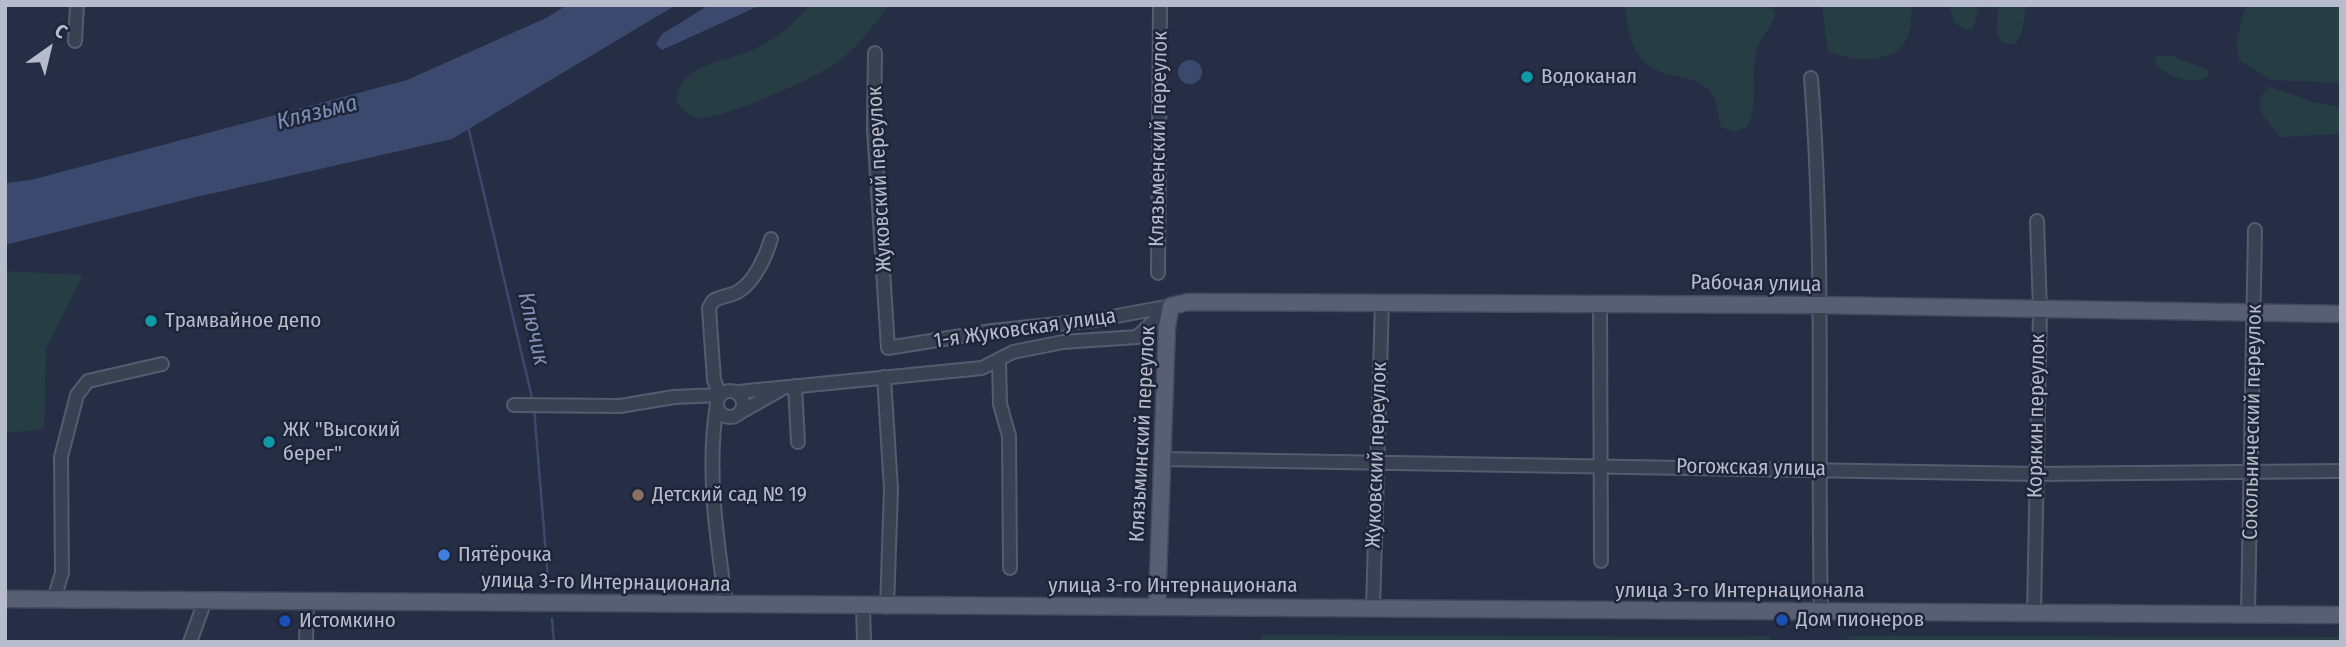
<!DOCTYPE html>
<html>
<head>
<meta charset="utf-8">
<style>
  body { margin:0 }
  #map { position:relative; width:2346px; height:647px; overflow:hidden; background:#252e44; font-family:"Fira Sans Condensed",sans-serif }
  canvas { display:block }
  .frame { position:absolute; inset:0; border:7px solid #b7bccd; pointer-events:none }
  .north { position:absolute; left:14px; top:14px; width:70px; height:70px; -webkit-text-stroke:5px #1e2538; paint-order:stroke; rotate:34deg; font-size:19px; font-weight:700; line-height:28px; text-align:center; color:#b7bccd }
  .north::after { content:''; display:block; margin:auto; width:24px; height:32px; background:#b7bccd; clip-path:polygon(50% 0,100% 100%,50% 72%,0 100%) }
</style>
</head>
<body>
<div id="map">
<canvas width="2346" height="647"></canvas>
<div class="frame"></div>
<div class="north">С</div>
</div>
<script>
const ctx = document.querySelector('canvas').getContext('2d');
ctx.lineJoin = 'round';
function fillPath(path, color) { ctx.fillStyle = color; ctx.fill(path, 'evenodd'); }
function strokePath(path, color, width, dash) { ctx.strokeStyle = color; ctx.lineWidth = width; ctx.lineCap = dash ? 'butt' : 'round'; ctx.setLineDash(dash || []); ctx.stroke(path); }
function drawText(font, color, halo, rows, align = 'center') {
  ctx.font = font + ' "Fira Sans Condensed",sans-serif'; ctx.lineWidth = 5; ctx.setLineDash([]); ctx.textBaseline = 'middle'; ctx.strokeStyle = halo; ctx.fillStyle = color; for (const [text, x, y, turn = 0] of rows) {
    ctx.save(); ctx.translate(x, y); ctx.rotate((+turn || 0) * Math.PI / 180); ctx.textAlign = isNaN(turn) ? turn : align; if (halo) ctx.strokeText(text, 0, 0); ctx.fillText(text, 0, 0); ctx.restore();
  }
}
fillPath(new Path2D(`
  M809 5H888C875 25 854 51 834 65 814 78 714 124 694 117 689 115 682 108 677 104 675 62 731 62 759 47 778 38 796 22 809 5Z
  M1625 5H1770L1775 15C1770 30 1760 38 1757 49 1749 74 1760 99 1748 126L1735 132 1721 127C1718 118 1718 104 1713 96 1693 58 1632 103 1625 5Z
  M1822 5H1912C1911 15 1911 29 1907 38 1896 65 1849 62 1828 51Z
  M1949 5H1979L1974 27 1966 30 1955 23Z
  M1998 5H2026L2022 32 2016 44 2004 43 1997 34Z
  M2246 5H2341V83L2272 80 2239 60 2236 41Z
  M2157 56H2172L2208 70V77C2191 86 2165 76 2154 62Z
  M2269 86 2316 103 2341 107V134L2280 137C2268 120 2248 107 2269 86Z
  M5 271 83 275 46 349 44 429 5 433Z
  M1262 635 1728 637 1770 636 1769 642H1261Z
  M1843 636 2341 637V642H1856Z`), '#273d44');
fillPath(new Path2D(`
  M567 5H676L452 139 192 198 5 245V183L31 180 407 80 546 18Z
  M709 5H761L662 50 656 44 662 34Z
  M1178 72a12 12 0 1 1 24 0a12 12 0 1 1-24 0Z`), '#3a496d');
strokePath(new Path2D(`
  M468 126 533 402
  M534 408 548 579
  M552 619 554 642`), '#3a496d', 2.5);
const minor = new Path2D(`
  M75 41 77 5
  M875 53 874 129 888 348 992 331 1095 320 1171 306
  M1811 78C1825 256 1817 435 1821 613
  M1158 273 1160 5
  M1600 303 1601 561
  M999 359 1000 404 1009 436 1010 568
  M884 377 891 489 887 607
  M795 386 798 442
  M717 404a13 13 0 1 1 26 0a13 13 0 1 1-26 0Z
  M738 392 982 368 1013 352 1063 342 1137 337 1171 306
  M717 404C706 470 717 539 726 605
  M514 405 620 406 674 397 720 395 714 380 709 308 713 301C721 296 732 296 739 291 755 281 766 256 771 239
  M741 412 780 390
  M1162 459 2036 474 2341 471
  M54 599 62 573 61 457 77 395 88 381 162 364
  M863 607 864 642
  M1373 608 1382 302
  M2034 612 2040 310 2037 221
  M2248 613 2255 230
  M190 642 205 601
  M306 642 307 602`);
const major = new Path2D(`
  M5 599 2341 615
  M1157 606 1167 326 1171 306 1188 302 1817 305 2341 314`);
strokePath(minor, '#555c6d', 16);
strokePath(major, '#434a5c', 19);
strokePath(minor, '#3a4153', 12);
strokePath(major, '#585f73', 16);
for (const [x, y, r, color] of [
  [1527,77,7,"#0f9aa8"],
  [151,321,7,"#0f9aa8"],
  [269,442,7,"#0f9aa8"],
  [638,495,7,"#8d6e63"],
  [444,555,7,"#3f7fe0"],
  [1782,620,7,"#1a4fb4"],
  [285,621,7,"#1a4fb4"]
]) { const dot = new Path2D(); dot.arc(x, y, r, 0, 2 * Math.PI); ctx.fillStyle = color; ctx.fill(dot); strokePath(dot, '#1e2538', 2.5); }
drawText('21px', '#b7bccd', '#1e2538', [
  ["Водоканал",1541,77],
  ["Трамвайное депо",165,321],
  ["ЖК \"Высокий",283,430],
  ["берег\"",283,454],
  ["Детский сад № 19",652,495],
  ["Пятёрочка",458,555],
  ["Дом пионеров",1796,620],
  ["Истомкино",299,621]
], 'left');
drawText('21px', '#b7bccd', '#1e2538', [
  ["Клязьменский переулок",1159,139,-89],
  ["Жуковский переулок",880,179,-93],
  ["Рабочая улица",1756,284,1],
  ["1-я Жуковская улица",1025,329,-8],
  ["Корякин переулок",2037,416,-89],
  ["Сокольнический переулок",2253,422,-89],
  ["Клязьминский переулок",1143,434,-87],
  ["Жуковский переулок",1377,455,-88],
  ["Рогожская улица",1751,468,1],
  ["улица 3-го Интернационала",606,583,1],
  ["улица 3-го Интернационала",1173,586],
  ["улица 3-го Интернационала",1740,591]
]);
drawText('italic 23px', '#7d8eb5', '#1e2538', [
  ["Клязьма",317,113,-14],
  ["Ключик",533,329,77]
]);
</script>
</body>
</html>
